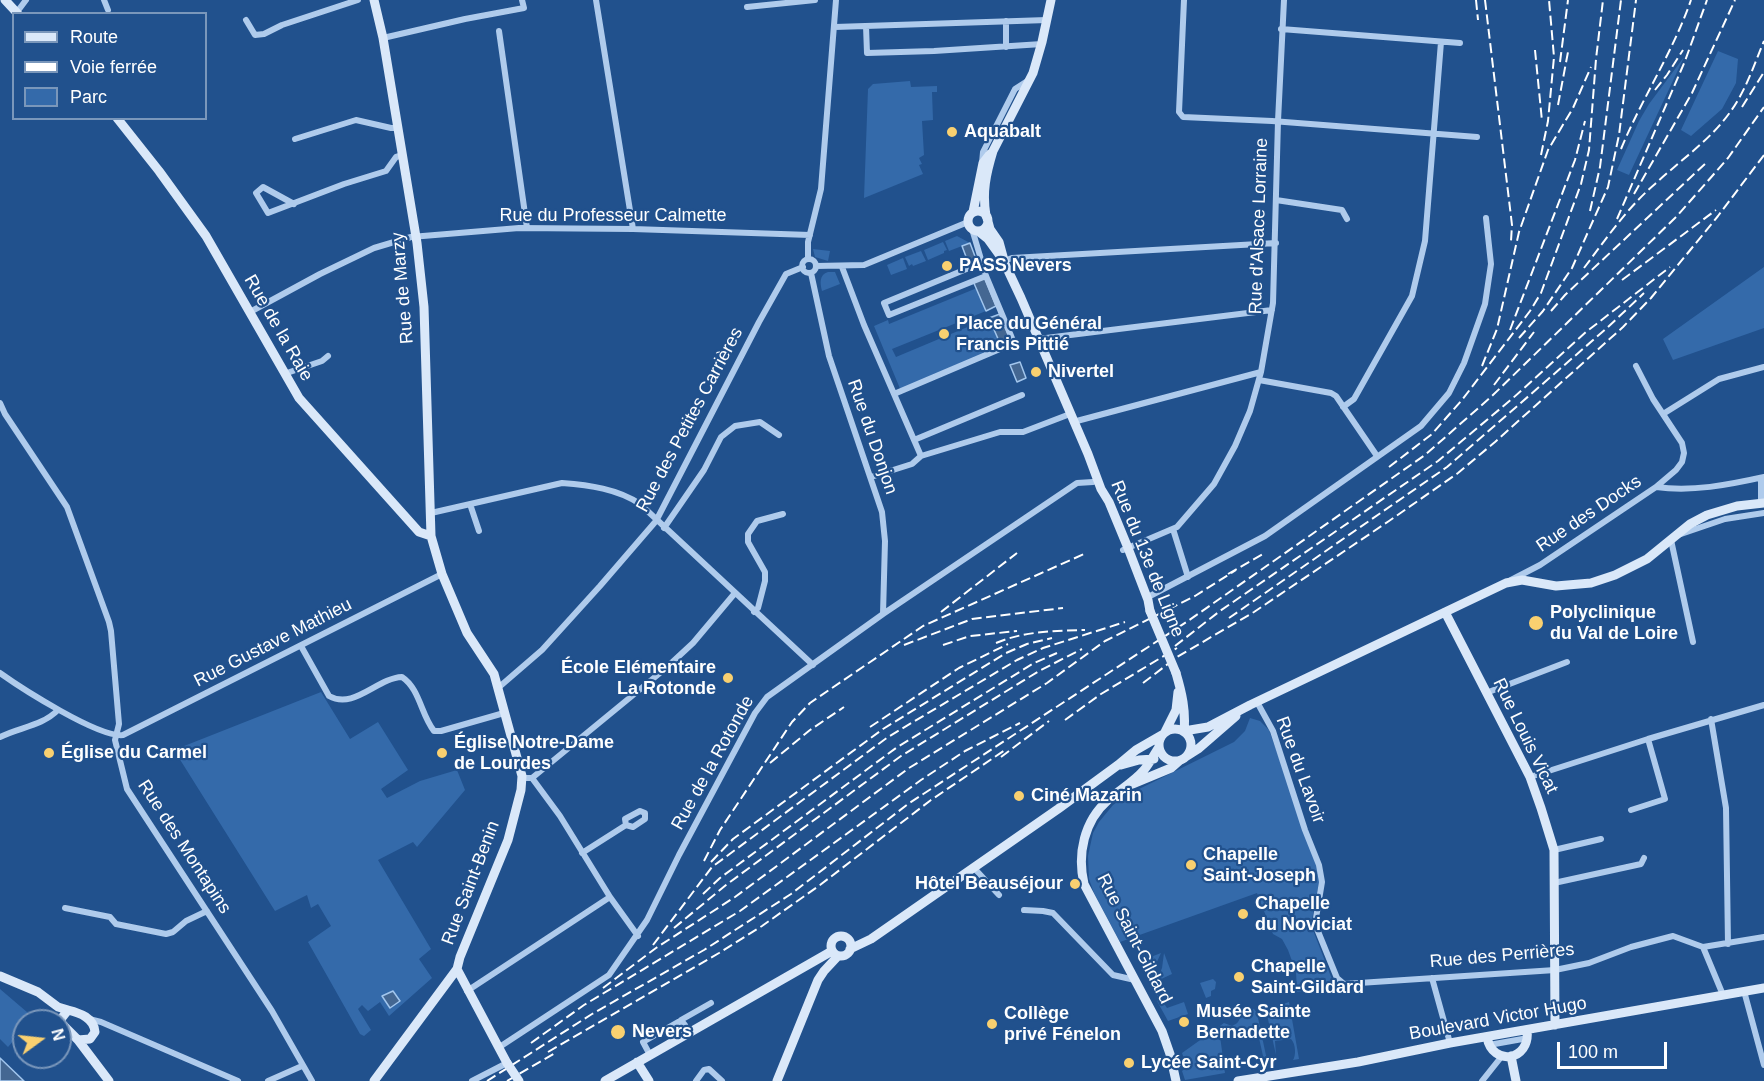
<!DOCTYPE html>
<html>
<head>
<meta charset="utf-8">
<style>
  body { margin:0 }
  #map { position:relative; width:1764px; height:1081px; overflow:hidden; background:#21518d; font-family:Arial,sans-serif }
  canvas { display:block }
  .legend { position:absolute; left:12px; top:12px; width:195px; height:108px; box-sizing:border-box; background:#21518d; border:2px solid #7a97bb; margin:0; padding:8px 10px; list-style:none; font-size:18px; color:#fff }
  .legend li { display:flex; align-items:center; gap:12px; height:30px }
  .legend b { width:30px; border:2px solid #7a97bb }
  .north { position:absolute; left:12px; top:1009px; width:60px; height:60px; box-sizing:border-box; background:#21518d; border:2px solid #7a97bb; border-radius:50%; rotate:75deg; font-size:16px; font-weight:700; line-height:24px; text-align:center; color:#fff }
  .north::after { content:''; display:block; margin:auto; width:21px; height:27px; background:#f9d070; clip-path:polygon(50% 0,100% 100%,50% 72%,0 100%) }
  .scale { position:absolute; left:1557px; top:1042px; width:110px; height:27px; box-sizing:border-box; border:3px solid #fff; border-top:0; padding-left:8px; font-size:18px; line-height:21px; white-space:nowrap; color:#fff; -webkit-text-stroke:4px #21518d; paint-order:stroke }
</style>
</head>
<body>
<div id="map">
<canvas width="1764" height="1081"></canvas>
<ul class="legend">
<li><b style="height:8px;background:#dae8f9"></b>Route</li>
<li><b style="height:8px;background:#fff"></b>Voie ferrée</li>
<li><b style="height:16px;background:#346aaa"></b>Parc</li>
</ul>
<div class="north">N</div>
<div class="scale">100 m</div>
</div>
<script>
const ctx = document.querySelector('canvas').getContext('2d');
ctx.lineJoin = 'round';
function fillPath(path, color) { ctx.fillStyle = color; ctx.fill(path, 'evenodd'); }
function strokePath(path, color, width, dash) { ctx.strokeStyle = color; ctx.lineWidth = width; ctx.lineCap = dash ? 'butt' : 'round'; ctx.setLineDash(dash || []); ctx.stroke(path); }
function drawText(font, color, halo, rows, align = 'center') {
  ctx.font = font + ' Arial,sans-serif'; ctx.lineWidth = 4.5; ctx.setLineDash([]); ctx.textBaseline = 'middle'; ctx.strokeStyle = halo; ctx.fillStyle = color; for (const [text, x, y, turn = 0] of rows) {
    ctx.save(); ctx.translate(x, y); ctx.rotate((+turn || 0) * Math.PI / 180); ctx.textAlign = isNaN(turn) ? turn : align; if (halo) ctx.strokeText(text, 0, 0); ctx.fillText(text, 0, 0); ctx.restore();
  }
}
fillPath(new Path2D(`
  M1718 51 1738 59 1736 83 1722 109 1691 136 1681 130Z
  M1684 57 1629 175 1617 170 1639 121 1649 104Z
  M910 81 911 87 937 86V92H932L933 120 922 121 924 155 919 158 922 164 919 165 923 174 864 198 868 89 873 84Z
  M957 236 970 243 949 251 945 241Z
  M943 242 947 250 944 251V253L928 260 924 250Z
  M813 249 830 251 828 261 815 257Z
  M921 251 926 261 913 266 912 264 909 266 905 257Z
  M903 258 907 269 891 275 887 265Z
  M1764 267V328L1673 360 1663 339Z
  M828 272H835L840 284 822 291C820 283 819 275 828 272Z
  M977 288 986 311 892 349 896 357 989 318 1002 348 901 391 874 326 888 320 889 324Z
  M321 692 350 739 378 722 408 770 381 789 387 798 420 781 457 770 465 790 417 847 413 842 378 860 431 949 419 959 432 978 389 1016 380 1002 368 1011 362 1005 358 1009 371 1030 364 1036 360 1034 308 942 331 926 318 904 311 908 307 895 275 911 174 750Z
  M1250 718 1260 721 1269 730 1318 867 1319 882 1311 925 1335 987 1297 992 1296 972 1288 950 1282 939 1273 934 1257 893 1120 942 1094 893 1089 879 1088 856 1093 833 1099 822 1113 805 1129 794 1234 742 1245 731Z
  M1161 953 1155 966 1153 980 1143 960Z
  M1164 953 1172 974 1157 981 1162 968Z
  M1213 979 1216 982 1215 989 1211 991V996L1206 998 1200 983Z
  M0 989 34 1018 31 1021H24V1029L8 1047 0 1039Z
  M1157 993 1167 1008 1184 1002 1188 1014 1168 1021 1157 1001Z
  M1289 1002 1299 1059 1293 1060C1296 1056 1296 1044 1291 1039L1275 1041 1276 1055 1265 1006 1268 1005 1269 1009Z
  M1250 1008 1254 1009 1257 1013 1268 1065H1265L1257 1029 1220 1036 1225 1073 1185 1080 1182 1071 1187 1067 1182 1053 1224 1023 1232 1026C1239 1023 1240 1020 1240 1013Z`), '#346aaa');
const water = new Path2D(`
  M970 243 976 259 968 262 962 246Z
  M984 276 996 306 986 311 973 281Z
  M1000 314 1012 344 1002 348 989 318Z
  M1020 362 1026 378 1017 382 1010 365Z
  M393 991 400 1001 390 1008 382 996Z
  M0 1058 24 1081H0Z`);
fillPath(water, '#446792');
strokePath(water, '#a2c6ed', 1.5);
strokePath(new Path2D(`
  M104 0 108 10
  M596 0 633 229
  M1184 0 1179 112 1183 117 1272 121 1477 137
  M747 7 815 0
  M17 12 26 0
  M246 20 255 35 264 34 282 25 358 0
  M1006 21V47
  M866 26 867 53 934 51 1042 44
  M835 27 1047 20
  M1281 29 1460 43
  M499 31 527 228
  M383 38 465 19 524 8 522 0
  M295 139 356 120 391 128H398
  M982 163 983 152 1015 89 1029 80
  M1276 200 1342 210 1347 219
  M294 204 263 187 256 193 268 213 344 184 386 171 396 157 403 155
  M808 259V242L821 189 836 0
  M802 266a7 7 0 1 1 14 0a7 7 0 1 1-14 0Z
  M1004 261 1012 258 1276 243
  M981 263 884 303 889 315 986 276
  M816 266 864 265 968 222
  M842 267 864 325 921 456
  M811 273 829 356 882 512 885 541 883 614
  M250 312 320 274 374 248 411 237 519 228 633 229 810 235
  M1038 339 1272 310
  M1636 366 1653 399 1682 443 1684 453 1682 462 1676 470 1656 487
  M284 374 322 361 328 356
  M1259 380 1331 393 1336 396 1377 456
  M894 394 1014 343 986 276 972 229
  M0 403 5 414 67 507 109 622 111 631 119 724 115 740 127 789 272 1011 312 1081
  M1343 407 1354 399 1412 296 1425 241 1441 42
  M1663 414 1719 379 1764 367
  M1073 422 1261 372
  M914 440 1022 395
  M871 477 912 464 921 456 1000 432H1023L1070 414
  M1761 503V478
  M470 504 479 531
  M431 513 562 483C589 485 618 489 640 504L813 665
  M664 528 704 470 721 437 735 426 760 422 779 435
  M1173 529 1188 577
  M1678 535 1725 519 1764 513
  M1671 540 1693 642
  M1123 550 1177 527 1214 484 1235 446 1250 411 1261 372 1273 303 1278 121 1284 0
  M1511 580 1540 565 1656 487C1692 492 1728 485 1764 477
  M1148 600 1150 596 1265 536 1421 426 1449 393 1464 363 1485 304 1491 264 1486 218
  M754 612 758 608 765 581V572L748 542V534L757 521 783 514
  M301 646 329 696C354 710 377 678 402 677 420 689 421 715 434 731H441L504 713
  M0 673C21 688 99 738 123 735L442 574
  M498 688 542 650 600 586 656 521 759 322 786 274 803 267
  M1486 693 1567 662
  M1257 702 1273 731 1305 830 1319 865 1322 882 1315 924 1337 978 1344 984 1555 970 1589 963 1631 947 1673 936 1703 947 1764 937
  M1711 719 1726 808 1728 944
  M0 737C20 727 42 726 58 710
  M1530 777 1648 739 1764 705
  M522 778H532L560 816 610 897 638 936
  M532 778 666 668 693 643 735 593
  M1631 810 1665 799 1648 739
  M1554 850 1601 839
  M582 853 626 825 633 827 645 819V813L640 811 625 819 626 825
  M974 868 999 895
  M1554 883 1641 864 1644 858
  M65 908 110 917 116 924 166 934 173 932 186 921 207 911
  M1024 910 1043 911 1053 913 1113 975 1135 980
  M1703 947 1723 995
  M1432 978 1450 1043
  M467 991 610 897
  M1744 991 1764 1065
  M89 1019 101 1022 238 1081
  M685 1025 681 1020 711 1003
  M1489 1045 1528 1038
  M498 1048 609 975 647 920 679 855 755 713 767 697 883 614 1077 483 1093 482
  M650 1055 643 1042 678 1022 686 1035
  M268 1081 302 1066
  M472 1081 507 1063
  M696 1081 704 1070 709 1069 722 1081
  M1482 1081 1502 1056`), '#afcbec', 6);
strokePath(new Path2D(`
  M5 0 18 14
  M374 0 383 38 417 243 424 307 431 536 442 574 467 633 494 674 522 776 521 790 508 840 460 957 457 969 374 1081
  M117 118 159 171 206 236 299 398 419 532 431 536
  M968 221a10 10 0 1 1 20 0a10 10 0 1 1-20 0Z
  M973 212 983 163 990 154
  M986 216C982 192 986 174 993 151L1033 73 1042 42 1051 0
  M987 218 990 229 999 242 1005 264 1021 298 1088 454 1101 489 1109 502 1128 548 1148 600 1150 611
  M978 231 988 239 1001 257
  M1445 612 1530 777 1541 808 1554 850 1555 1025
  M1176 673C1182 693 1186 711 1184 731L1208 727 1250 705 1506 583 1522 580 1556 586 1591 583 1615 575 1647 559 1690 524 1707 515 1737 506 1764 503
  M1159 745a16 16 0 1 1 32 0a16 16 0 1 1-32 0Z
  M1165 732 1176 710 1178 692
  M1159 747C1154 754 1150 763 1144 770 1134 782 1119 790 1108 800 1084 821 1077 854 1084 884L1162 1031 1170 1054 1176 1081
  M1187 756 1198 749 1236 716
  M1121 765 1139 760 1154 759
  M1130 785 1171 768 1179 761
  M831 946a10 10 0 1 1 20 0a10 10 0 1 1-20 0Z
  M850 949 871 939 1058 809 1118 765 1136 750 1162 735
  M457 969 507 1063
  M0 976 38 992 58 1007 68 1010
  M1487 1037C1492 1067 1531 1061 1527 1030
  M78 1040 90 1039 95 1032C94 1018 80 1013 68 1010L61 1019 62 1024 78 1040 109 1081
  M1511 1056 1516 1081
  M637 1062 649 1081
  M605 1081 832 951
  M777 1081 818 980 824 971 838 956
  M1238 1081 1358 1062 1450 1043 1764 988`), '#dae8f9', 9);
strokePath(new Path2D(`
  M1476 0 1478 20
  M1485 0 1512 225 1511 241
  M1535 50 1542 121
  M1560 62 1568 0
  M1655 90 1667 75 1683 50
  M1558 105 1568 52
  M1742 107 1764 72
  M1621 149C1642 98 1673 52 1691 0
  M1541 155 1548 121 1554 57 1549 0
  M1634 194 1692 93 1735 0
  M1590 211 1600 167 1621 0
  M1617 219 1685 61 1707 0
  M1584 268C1606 239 1627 208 1655 184 1685 156 1717 136 1738 100 1749 81 1756 60 1764 41
  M1622 280 1716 210
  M1551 311 1565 295 1707 162
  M1510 330 1575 160 1585 121
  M1519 338 1543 311 1572 268 1608 187 1619 135 1636 0
  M1482 366 1497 329 1519 232 1548 150 1573 108 1591 67
  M1494 385 1534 332
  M1389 467 1432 434 1462 400 1530 311 1541 293 1581 184 1589 150 1596 59 1603 0
  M1228 574 1263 554
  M941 612 1017 553
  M1229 618 1447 467 1607 328 1644 293
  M996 643C1024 631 1055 631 1085 630
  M904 645 972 619 1063 608
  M943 645 970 636 1017 631
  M1175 646 1220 611 1438 461 1513 398 1586 332 1670 267
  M1143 683 1177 657 1254 612 1389 521 1458 473 1495 442 1623 327 1651 298 1718 216 1764 155
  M1065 720 1101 694 1177 648
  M870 727 959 668 1008 644
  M1001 757 1049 721
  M770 763 810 730 844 707
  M704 861 720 830 792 722 810 703 923 626 1084 554
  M711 862 733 839 883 729 1006 653 1027 644 1052 638
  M703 894 720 878 896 748 1034 663 1057 653
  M674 928 726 885 901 756 1039 671 1082 649
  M653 945 712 867 888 737 1017 660 1043 648 1125 622
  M603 988 656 948 735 897 909 768 1047 683 1105 641 1195 596 1236 570
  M531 1043 584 1005 740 911 921 780 965 751 1020 723
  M548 1052 719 953 762 926 820 885 931 800 1005 750
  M487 1081 592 1014 704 950 791 894 908 804 1188 621 1425 455 1492 396 1677 216 1728 158 1764 107
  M507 1081 557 1052`), '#fff', 2, [10, 4.5]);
strokePath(new Path2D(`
  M1150 611 1176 673
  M507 1063 519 1081`), '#dae8f9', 9);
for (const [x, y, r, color] of [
  [952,132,6,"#f9d070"],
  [947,266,6,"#f9d070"],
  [944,334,6,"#f9d070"],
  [1036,372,6,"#f9d070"],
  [1536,623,8,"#f9d070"],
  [728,678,6,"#f9d070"],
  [49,753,6,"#f9d070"],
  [442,753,6,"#f9d070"],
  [1019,796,6,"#f9d070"],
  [1191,865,6,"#f9d070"],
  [1075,884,6,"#f9d070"],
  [1243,914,6,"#f9d070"],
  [1239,977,6,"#f9d070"],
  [1184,1022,6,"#f9d070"],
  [992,1024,6,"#f9d070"],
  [618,1032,8,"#f9d070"],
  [1129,1063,6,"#f9d070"]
]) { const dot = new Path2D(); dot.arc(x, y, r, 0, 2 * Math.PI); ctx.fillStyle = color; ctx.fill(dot); strokePath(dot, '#21518d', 2); }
drawText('bold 18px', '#fff', '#21518d', [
  ["Aquabalt",964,132],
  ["PASS Nevers",959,266],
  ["Place du Général",956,324],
  ["Francis Pittié",956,345],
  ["Nivertel",1048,372],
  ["Polyclinique",1550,613],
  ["du Val de Loire",1550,634],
  ["École Elémentaire",716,668,"right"],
  ["La Rotonde",716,689,"right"],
  ["Église Notre-Dame",454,743],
  ["de Lourdes",454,764],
  ["Église du Carmel",61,753],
  ["Ciné Mazarin",1031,796],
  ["Chapelle",1203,855],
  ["Saint-Joseph",1203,876],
  ["Hôtel Beauséjour",1063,884,"right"],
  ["Chapelle",1255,904],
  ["du Noviciat",1255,925],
  ["Chapelle",1251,967],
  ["Saint-Gildard",1251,988],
  ["Musée Sainte",1196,1012],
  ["Bernadette",1196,1033],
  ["Collège",1004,1014],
  ["privé Fénelon",1004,1035],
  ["Nevers",632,1032],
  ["Lycée Saint-Cyr",1141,1063]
], 'left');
drawText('18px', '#fff', '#21518d', [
  ["Rue du Professeur Calmette",613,216],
  ["Rue d'Alsace Lorraine",1259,226,-88],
  ["Rue de Marzy",403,288,-95],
  ["Rue de la Raie",278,328,60],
  ["Rue des Petites Carrières",690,420,-62],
  ["Rue du Donjon",872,437,71],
  ["Rue des Docks",1589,514,-34],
  ["Rue du 13e de Ligne",1147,559,68],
  ["Rue Gustave Mathieu",273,643,-27],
  ["Rue Louis Vicat",1525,736,64],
  ["Rue de la Rotonde",713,763,-61],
  ["Rue du Lavoir",1300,770,70],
  ["Rue des Montapins",184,847,57],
  ["Rue Saint-Benin",471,883,-69],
  ["Rue Saint-Gildard",1134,939,63],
  ["Rue des Perrières",1502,956,-5],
  ["Boulevard Victor Hugo",1498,1019,-10]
]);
</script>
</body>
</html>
